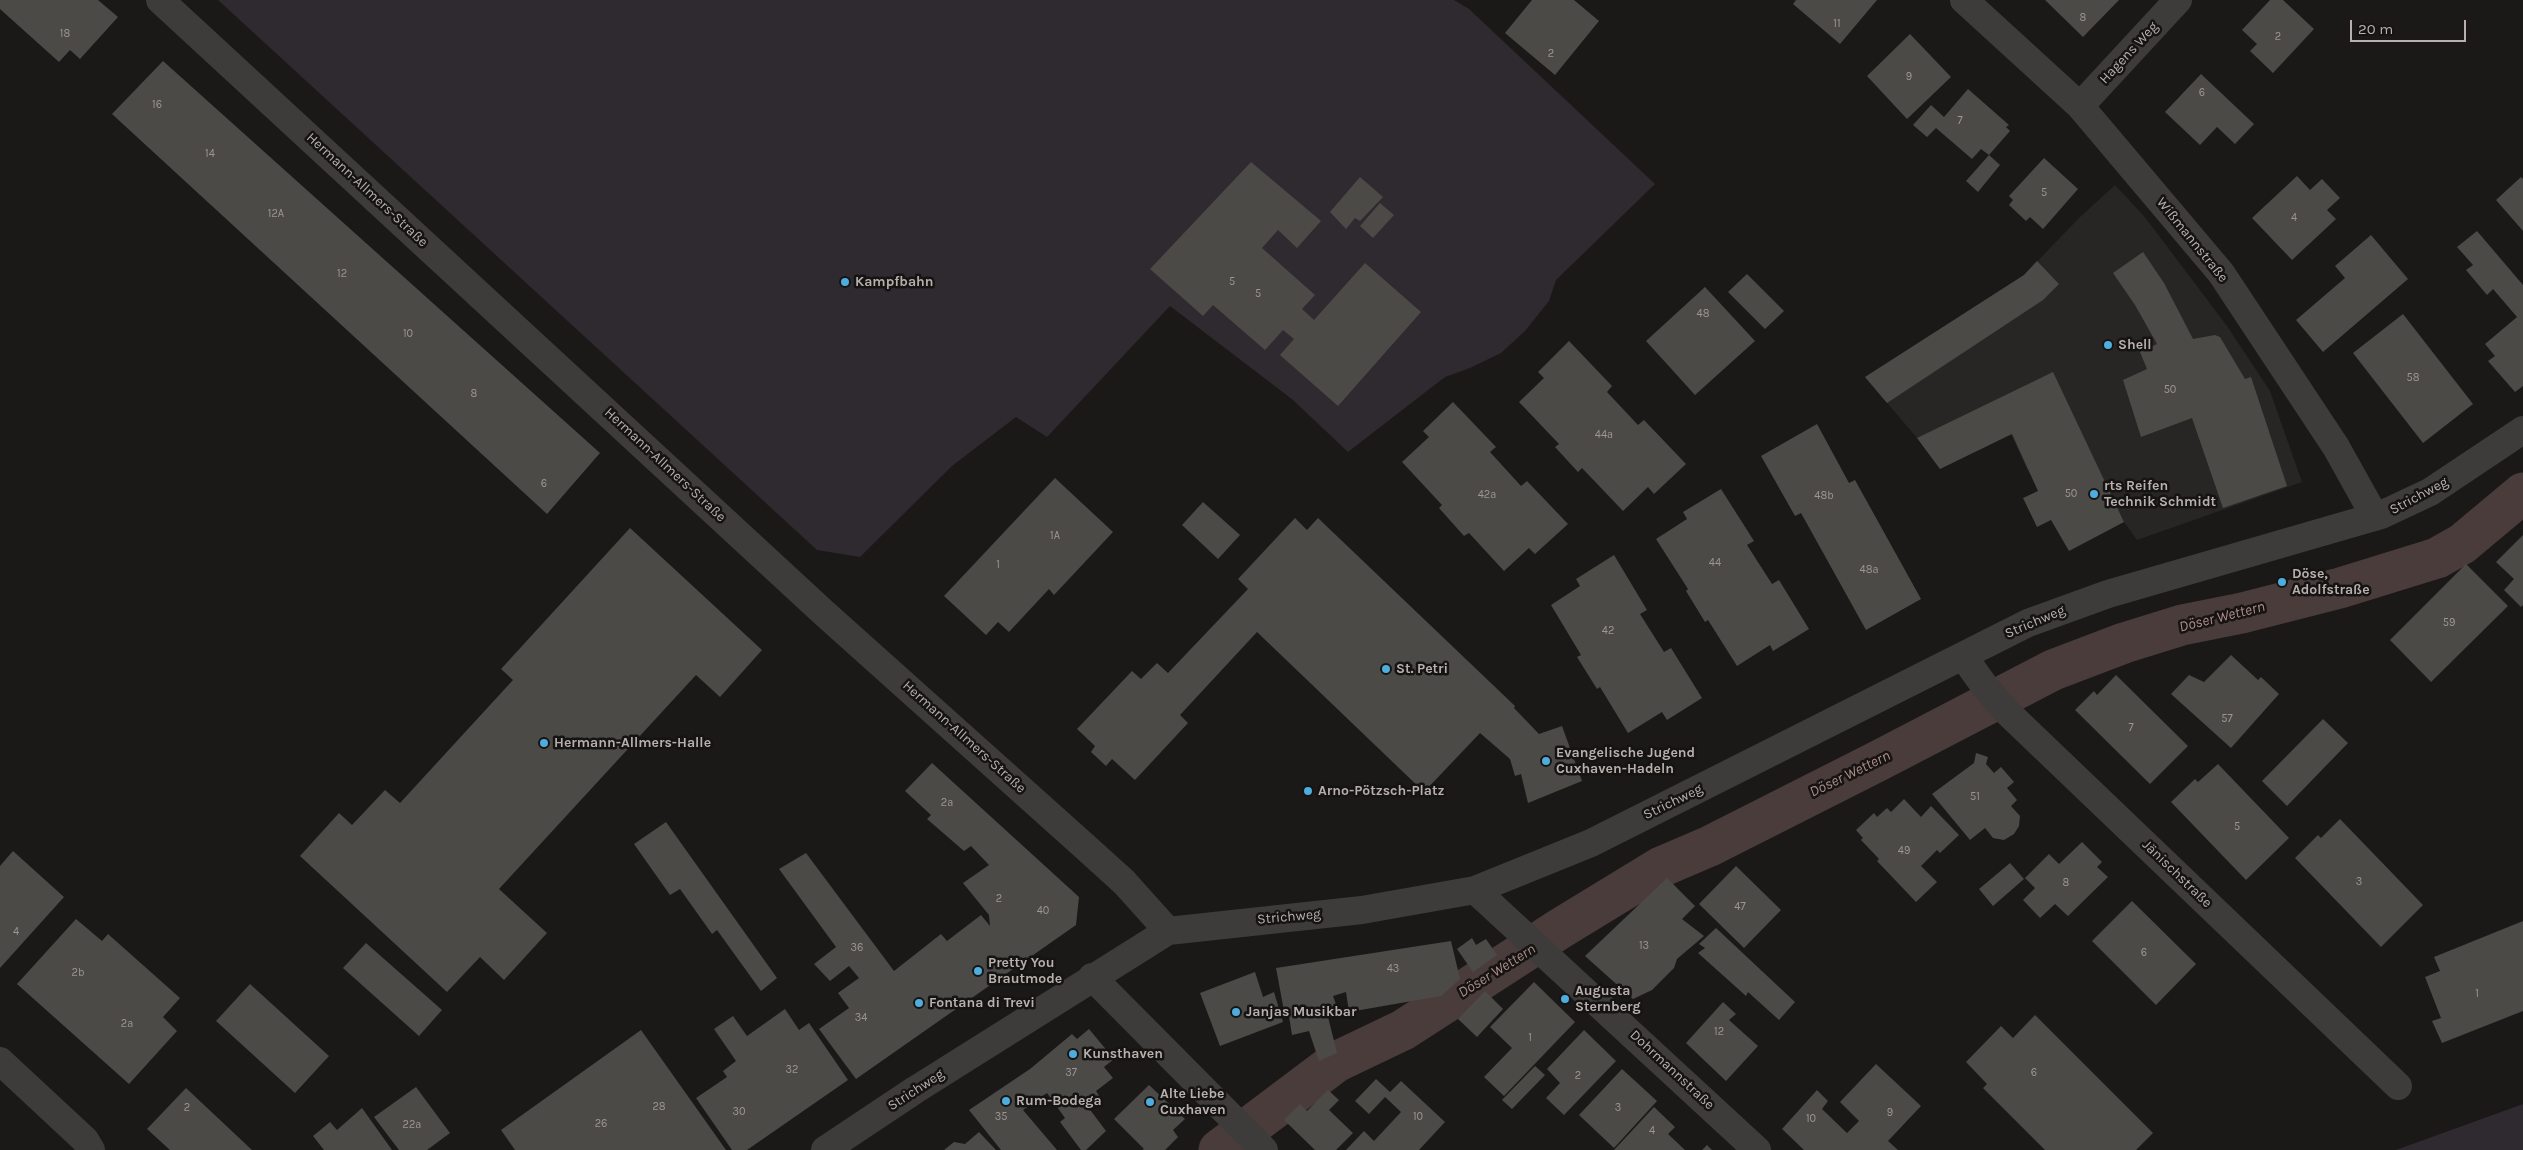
<!DOCTYPE html>
<html>
<head>
<meta charset="utf-8">
<style>
  body { margin:0 }
  #map { position:relative; width:2523px; height:1150px; overflow:hidden; background:#1a1918; font-family:Karla,sans-serif }
  canvas { display:block }
  .scale { position:absolute; left:2350px; top:20px; width:116px; height:22px; box-sizing:border-box; border:2px solid #b8b0ac; border-top:0; padding-left:6px; font-size:15px; line-height:18px; white-space:nowrap; color:#b8b0ac; -webkit-text-stroke:4px #151413; paint-order:stroke }
</style>
</head>
<body>
<div id="map">
<canvas width="2523" height="1150"></canvas>
<div class="scale">20 m</div>
</div>
<script>
const ctx = document.querySelector('canvas').getContext('2d');
ctx.lineJoin = 'round';
function fillPath(path, color) { ctx.fillStyle = color; ctx.fill(path, 'evenodd'); }
function strokePath(path, color, width, dash) { ctx.strokeStyle = color; ctx.lineWidth = width; ctx.lineCap = dash ? 'butt' : 'round'; ctx.setLineDash(dash || []); ctx.stroke(path); }
function drawText(font, color, halo, rows, align = 'center') {
  ctx.font = font + ' Karla,sans-serif'; ctx.lineWidth = 5; ctx.setLineDash([]); ctx.textBaseline = 'middle'; ctx.strokeStyle = halo; ctx.fillStyle = color; for (const [text, x, y, turn = 0] of rows) {
    ctx.save(); ctx.translate(x, y); ctx.rotate((+turn || 0) * Math.PI / 180); ctx.textAlign = isNaN(turn) ? turn : align; if (halo) ctx.strokeText(text, 0, 0); ctx.fillText(text, 0, 0); ctx.restore();
  }
}
fillPath(new Path2D(`
  M2115 185 2144 216 2227 326 2270 391 2302 482 2137 540 2124 522 2086 443 2028 471 2011 434 1940 469 1917 438 1865 377 2024 275 2080 217Z`), '#272624');
fillPath(new Path2D(`
  M218 0H1454L1469 9 1655 184 1556 280 1549 301 1525 331 1501 353 1470 368 1445 377 1348 452 1293 400 1170 306 1047 437 1016 417 952 466 860 557 817 550Z
  M2523 1104V1150H2396Z`), '#2f2930');
strokePath(new Path2D(`
  M1219 1150 1336 1062 1403 1030 1561 928 1661 867 1710 846 1878 761 2053 670 2124 643 2182 625 2242 613 2340 588 2437 558 2462 544 2523 493`), '#493c3b', 41);
fillPath(new Path2D(`
  M0 0H98L118 17 80 59 70 50 59 62 0 9Z
  M1532 0H1574L1599 21 1555 75 1505 33Z
  M1796 0H1877L1840 44 1793 4Z
  M2045 0H2119L2083 37Z
  M2270 0H2283L2314 29 2273 73 2250 51 2257 44 2242 30Z
  M1910 34 1951 77 1907 119 1867 76Z
  M163 61 600 453 547 514 112 114Z
  M2201 74 2254 124 2235 144 2217 127 2200 145 2165 112Z
  M1968 89 2009 125 2006 127 2010 131 1989 155 1981 149 1972 159 1936 128 1927 137 1913 125 1931 105 1944 117Z
  M1989 155 2000 165 1978 192 1966 181Z
  M2044 158 2078 189 2043 229 2030 217 2026 221 2009 205 2013 200 2009 196Z
  M1251 162 1321 221 1297 248 1278 230 1262 248 1315 295 1302 309 1314 320 1365 263 1421 312 1338 406 1280 355 1294 339 1283 330 1265 350 1213 305 1203 316 1150 269Z
  M2297 176 2310 190 2322 179 2340 198 2327 210 2336 219 2292 260 2252 218Z
  M1360 177 1383 197 1360 221 1355 218 1346 229 1330 212Z
  M2521 177 2523 179V231L2496 200Z
  M1380 203 1394 215 1373 238 1360 226Z
  M2477 231 2523 285V386L2515 392 2488 361 2495 356 2485 344 2517 317 2493 289 2487 295 2466 270 2473 265 2457 247Z
  M2371 235 2408 279 2323 352 2296 320 2345 278 2335 266Z
  M2143 252 2164 283 2193 339 2215 335 2220 337 2245 379 2251 377 2287 486 2223 508 2192 418 2141 437 2123 380 2147 369 2140 352 2157 344 2135 305 2113 273Z
  M2037 261 2059 284 2043 300 1887 403 1865 377 2024 275Z
  M1747 274 1784 311 1765 329 1728 292Z
  M1705 287 1755 341 1695 395 1646 341Z
  M2403 314 2473 404 2423 443 2353 353Z
  M1569 341 1612 386 1607 392 1638 425 1644 420 1686 464 1654 494 1648 487 1623 511 1582 468 1578 472 1555 447 1559 444 1519 402 1544 378 1538 372Z
  M2053 372 2124 522 2069 551 2051 520 2037 527 2023 498 2038 491 2012 434 1940 469 1917 438Z
  M1453 402 1496 447 1490 452 1521 486 1527 481 1568 524 1535 554 1529 548 1504 571 1469 533 1464 536 1439 508 1442 505 1402 462 1429 437 1423 431Z
  M1817 424 1849 483 1855 480 1921 599 1866 630 1801 513 1795 516 1761 456Z
  M1055 478 1113 532 1054 595 1049 589 1009 632 998 622 986 635 944 596Z
  M1721 489 1754 541 1747 545 1772 584 1779 580 1809 629 1773 651 1770 645 1737 666 1708 620 1705 622 1686 591 1688 589 1656 539 1687 519 1683 512Z
  M1203 502 1240 535 1218 559 1182 525Z
  M1295 518 1307 530 1318 518 1515 706 1514 708 1539 734 1562 726 1582 781 1528 803 1521 774 1515 776 1510 759 1480 733 1424 792 1257 632 1180 715 1188 723 1135 780 1112 759 1106 766 1091 752 1095 746 1077 729 1132 671 1141 679 1157 663 1168 673 1248 589 1238 579Z
  M630 528 762 650 720 697 696 675 499 889 547 933 504 980 480 957 447 992 300 856 339 813 352 825 385 790 400 803 513 680 501 669Z
  M2523 535V605L2521 607 2504 590 2514 579 2496 562Z
  M1614 555 1647 610 1640 614 1664 652 1671 648 1702 698 1667 720 1662 712 1628 733 1600 687 1597 689 1577 657 1581 655 1551 605 1580 586 1576 579Z
  M2466 564 2508 606 2431 682 2390 640Z
  M2231 655 2258 680 2261 677 2279 694 2231 748 2171 694 2189 675 2204 682Z
  M2116 675 2188 746 2150 784 2075 710 2094 691 2097 695Z
  M2323 719 2348 743 2287 806 2262 781Z
  M1976 753 1988 757 1986 764 1994 773 2001 767 2014 782 2007 788 2017 800 2011 806 2020 816 2019 826 2014 834 2004 840 1993 838 1985 828 1970 840 1932 794 1974 763Z
  M932 763 1079 897 1076 925 856 1079 819 1029 849 1008 838 993 859 978 849 966 830 981 814 964 836 947 779 869 806 853 894 971 941 934 947 941 981 915 990 926 989 915 963 883 989 865 971 846 964 851 927 819 931 815 905 791Z
  M2218 764 2289 838 2246 880 2171 802 2195 779 2198 782Z
  M1904 799 1921 817 1931 806 1959 835 1940 853 1937 850 1921 866 1937 882 1916 902 1877 861 1879 859 1861 840 1863 838 1856 830 1874 813 1877 817 1887 808 1891 812Z
  M2340 819 2423 905 2381 947 2295 858 2318 835 2321 838Z
  M666 822 777 978 761 991 717 930 712 934 680 889 670 895 634 844Z
  M2082 842 2102 862 2097 867 2108 877 2068 916 2055 904 2040 918 2023 900 2035 888 2025 878 2049 854 2059 864Z
  M13 851 64 897 0 968V866Z
  M2010 863 2024 879 1993 906 1979 889Z
  M1736 866 1781 910 1744 948 1699 904Z
  M1667 878 1695 906 1682 919 1704 936 1677 959 1674 968 1652 990 1633 999 1585 956Z
  M2132 901 2196 964 2156 1005 2092 941Z
  M76 919 102 941 108 934 180 998 163 1017 177 1031 129 1084 17 984Z
  M2523 921V1011L2442 1043 2432 1021 2441 1018 2425 977 2440 971 2434 957Z
  M1716 928 1795 1002 1779 1020 1748 992 1746 996 1698 953 1705 948 1699 944Z
  M1472 938 1476 945 1486 939 1497 955 1473 972 1457 949Z
  M1451 941 1460 979 1441 996 1349 1012 1346 992 1333 996 1337 1007 1326 1009 1337 1053 1319 1061 1309 1031 1292 1035 1288 1010 1284 1011 1276 968Z
  M366 943 442 1010 419 1036 343 968Z
  M1255 972 1263 997 1274 992 1283 1022 1220 1046 1200 993Z
  M1534 982 1575 1022 1504 1096 1484 1077 1512 1048 1490 1027Z
  M250 984 329 1056 295 1093 216 1021Z
  M1485 991 1503 1009 1477 1037 1458 1019Z
  M1723 1002 1736 1014 1729 1020 1758 1046 1726 1081 1686 1043Z
  M785 1009 799 1030 809 1023 848 1080 747 1150H732L696 1098 727 1077 723 1071 736 1061 714 1029 733 1016 747 1036Z
  M2035 1015 2153 1133 2136 1150H2045L1983 1088 1987 1084 1966 1062 2001 1026 2013 1038Z
  M1089 1029 1114 1059 1104 1067 1113 1078 1096 1091 1100 1097 1088 1107 1106 1131 1086 1150H1081L1060 1122 1065 1118 1047 1093 1023 1110 1057 1150H1001L969 1110 1030 1069 1072 1034 1077 1039Z
  M641 1030 726 1150H515L501 1130Z
  M1584 1030 1616 1061 1564 1115 1546 1098 1560 1083 1547 1069Z
  M1876 1064 1921 1106 1888 1141 1898 1150H1804L1782 1129 1817 1090 1828 1101 1822 1109 1847 1133 1859 1121 1840 1102Z
  M1535 1066 1545 1075 1512 1109 1502 1100Z
  M1622 1069 1657 1101 1614 1148 1579 1115Z
  M1376 1079 1390 1092 1401 1081 1445 1122 1419 1150H1346L1364 1131 1374 1141 1401 1112 1385 1097 1369 1114 1355 1101Z
  M1149 1085 1185 1119 1173 1130 1178 1137 1165 1150H1142L1144 1149 1114 1119Z
  M416 1087 450 1133 427 1150H399L374 1117Z
  M186 1088 252 1150H170L147 1129Z
  M1328 1090 1339 1100 1329 1110 1353 1133 1336 1150H1315L1284 1120 1300 1104 1307 1111Z
  M1654 1107 1675 1127 1668 1134 1685 1150H1614Z
  M362 1108 392 1150H324L313 1136 330 1122 337 1130Z
  M979 1132 996 1150H944L954 1142 965 1144Z
  M1707 1145 1712 1150H1702Z`), '#4c4a47');
strokePath(new Path2D(`
  M160 0 824 613 1082 844 1124 882 1168 931
  M1964 0 2080 106 2221 273 2336 447 2375 517
  M2080 106 2178 0
  M1963 656 1986 688 2006 711 2398 1086
  M1475 890 1757 1150
  M1092 977 1264 1150
  M0 1061 85 1140 91 1150
  M825 1150 915 1090 1168 931 1362 910 1475 890 1591 843 2028 623 2108 594 2381 515 2430 492 2523 430`), '#3e3c3a', 28);
for (const [x, y, r, color] of [
  [845,282,5,"#4eaddc"],
  [2108,345,5,"#4eaddc"],
  [2094,494,5,"#4eaddc"],
  [2282,582,5,"#4eaddc"],
  [1386,669,5,"#4eaddc"],
  [544,743,5,"#4eaddc"],
  [1546,761,5,"#4eaddc"],
  [1308,791,5,"#4eaddc"],
  [978,971,5,"#4eaddc"],
  [1565,999,5,"#4eaddc"],
  [919,1003,5,"#4eaddc"],
  [1236,1012,5,"#4eaddc"],
  [1073,1054,5,"#4eaddc"],
  [1006,1101,5,"#4eaddc"],
  [1150,1102,5,"#4eaddc"]
]) { const dot = new Path2D(); dot.arc(x, y, r, 0, 2 * Math.PI); ctx.fillStyle = color; ctx.fill(dot); strokePath(dot, '#151413', 2); }
drawText('11px', '#9d9693', null, [
  ["8",2083,18],
  ["11",1837,24],
  ["18",65,34],
  ["2",2278,37],
  ["2",1551,54],
  ["9",1909,77],
  ["6",2202,93],
  ["16",157,105],
  ["7",1960,121],
  ["14",210,154],
  ["5",2044,193],
  ["12A",276,214],
  ["4",2294,218],
  ["12",342,274],
  ["5",1232,282],
  ["5",1258,294],
  ["48",1703,314],
  ["10",408,334],
  ["58",2413,378],
  ["50",2170,390],
  ["8",474,394],
  ["44a",1604,435],
  ["6",544,484],
  ["50",2071,494],
  ["42a",1487,495],
  ["48b",1824,496],
  ["1A",1055,536],
  ["44",1715,563],
  ["1",998,565],
  ["48a",1869,570],
  ["59",2449,623],
  ["42",1608,631],
  ["57",2227,719],
  ["7",2131,728],
  ["51",1975,797],
  ["2a",947,803],
  ["5",2237,827],
  ["49",1904,851],
  ["3",2359,882],
  ["8",2066,883],
  ["2",999,899],
  ["47",1740,907],
  ["40",1043,911],
  ["4",16,932],
  ["13",1644,946],
  ["36",857,948],
  ["6",2144,953],
  ["43",1393,969],
  ["2b",78,973],
  ["1",2477,994],
  ["34",861,1018],
  ["2a",127,1024],
  ["12",1719,1032],
  ["1",1530,1038],
  ["32",792,1070],
  ["37",1071,1073],
  ["6",2034,1073],
  ["2",1578,1076],
  ["28",659,1107],
  ["2",187,1108],
  ["3",1618,1108],
  ["30",739,1112],
  ["9",1890,1113],
  ["35",1001,1117],
  ["10",1418,1117],
  ["10",1811,1119],
  ["26",601,1124],
  ["22a",412,1125],
  ["4",1652,1131]
]);
drawText('14px', '#b8b0ac', '#151413', [
  ["Hagens Weg",2129,53,-47],
  ["Hermann-Allmers-Straße",367,190,43],
  ["Wißmannstraße",2192,240,51],
  ["Hermann-Allmers-Straße",665,465,43],
  ["Strichweg",2419,496,-28],
  ["Strichweg",2035,622,-23],
  ["Hermann-Allmers-Straße",964,737,42],
  ["Strichweg",1673,802,-26],
  ["Jänischstraße",2177,874,44],
  ["Strichweg",1289,917,-5],
  ["Dohrmannstraße",1672,1070,43],
  ["Strichweg",916,1090,-33]
]);
drawText('bold 14px', '#b8b0ac', '#151413', [
  ["Kampfbahn",855,282],
  ["Shell",2118,345],
  ["rts Reifen",2104,486],
  ["Technik Schmidt",2104,502],
  ["Döse,",2292,574],
  ["Adolfstraße",2292,590],
  ["St. Petri",1396,669],
  ["Hermann-Allmers-Halle",554,743],
  ["Evangelische Jugend",1556,753],
  ["Cuxhaven-Hadeln",1556,769],
  ["Arno-Pötzsch-Platz",1318,791],
  ["Pretty You",988,963],
  ["Brautmode",988,979],
  ["Augusta",1575,991],
  ["Sternberg",1575,1007],
  ["Fontana di Trevi",929,1003],
  ["Janjas Musikbar",1246,1012],
  ["Kunsthaven",1083,1054],
  ["Alte Liebe",1160,1094],
  ["Cuxhaven",1160,1110],
  ["Rum-Bodega",1016,1101]
], 'left');
drawText('italic 15px', '#af8d88', '#151413', [
  ["Döser Wettern",2222,617,-14],
  ["Döser Wettern",1850,774,-26],
  ["Döser Wettern",1497,971,-32]
]);
</script>
</body>
</html>
